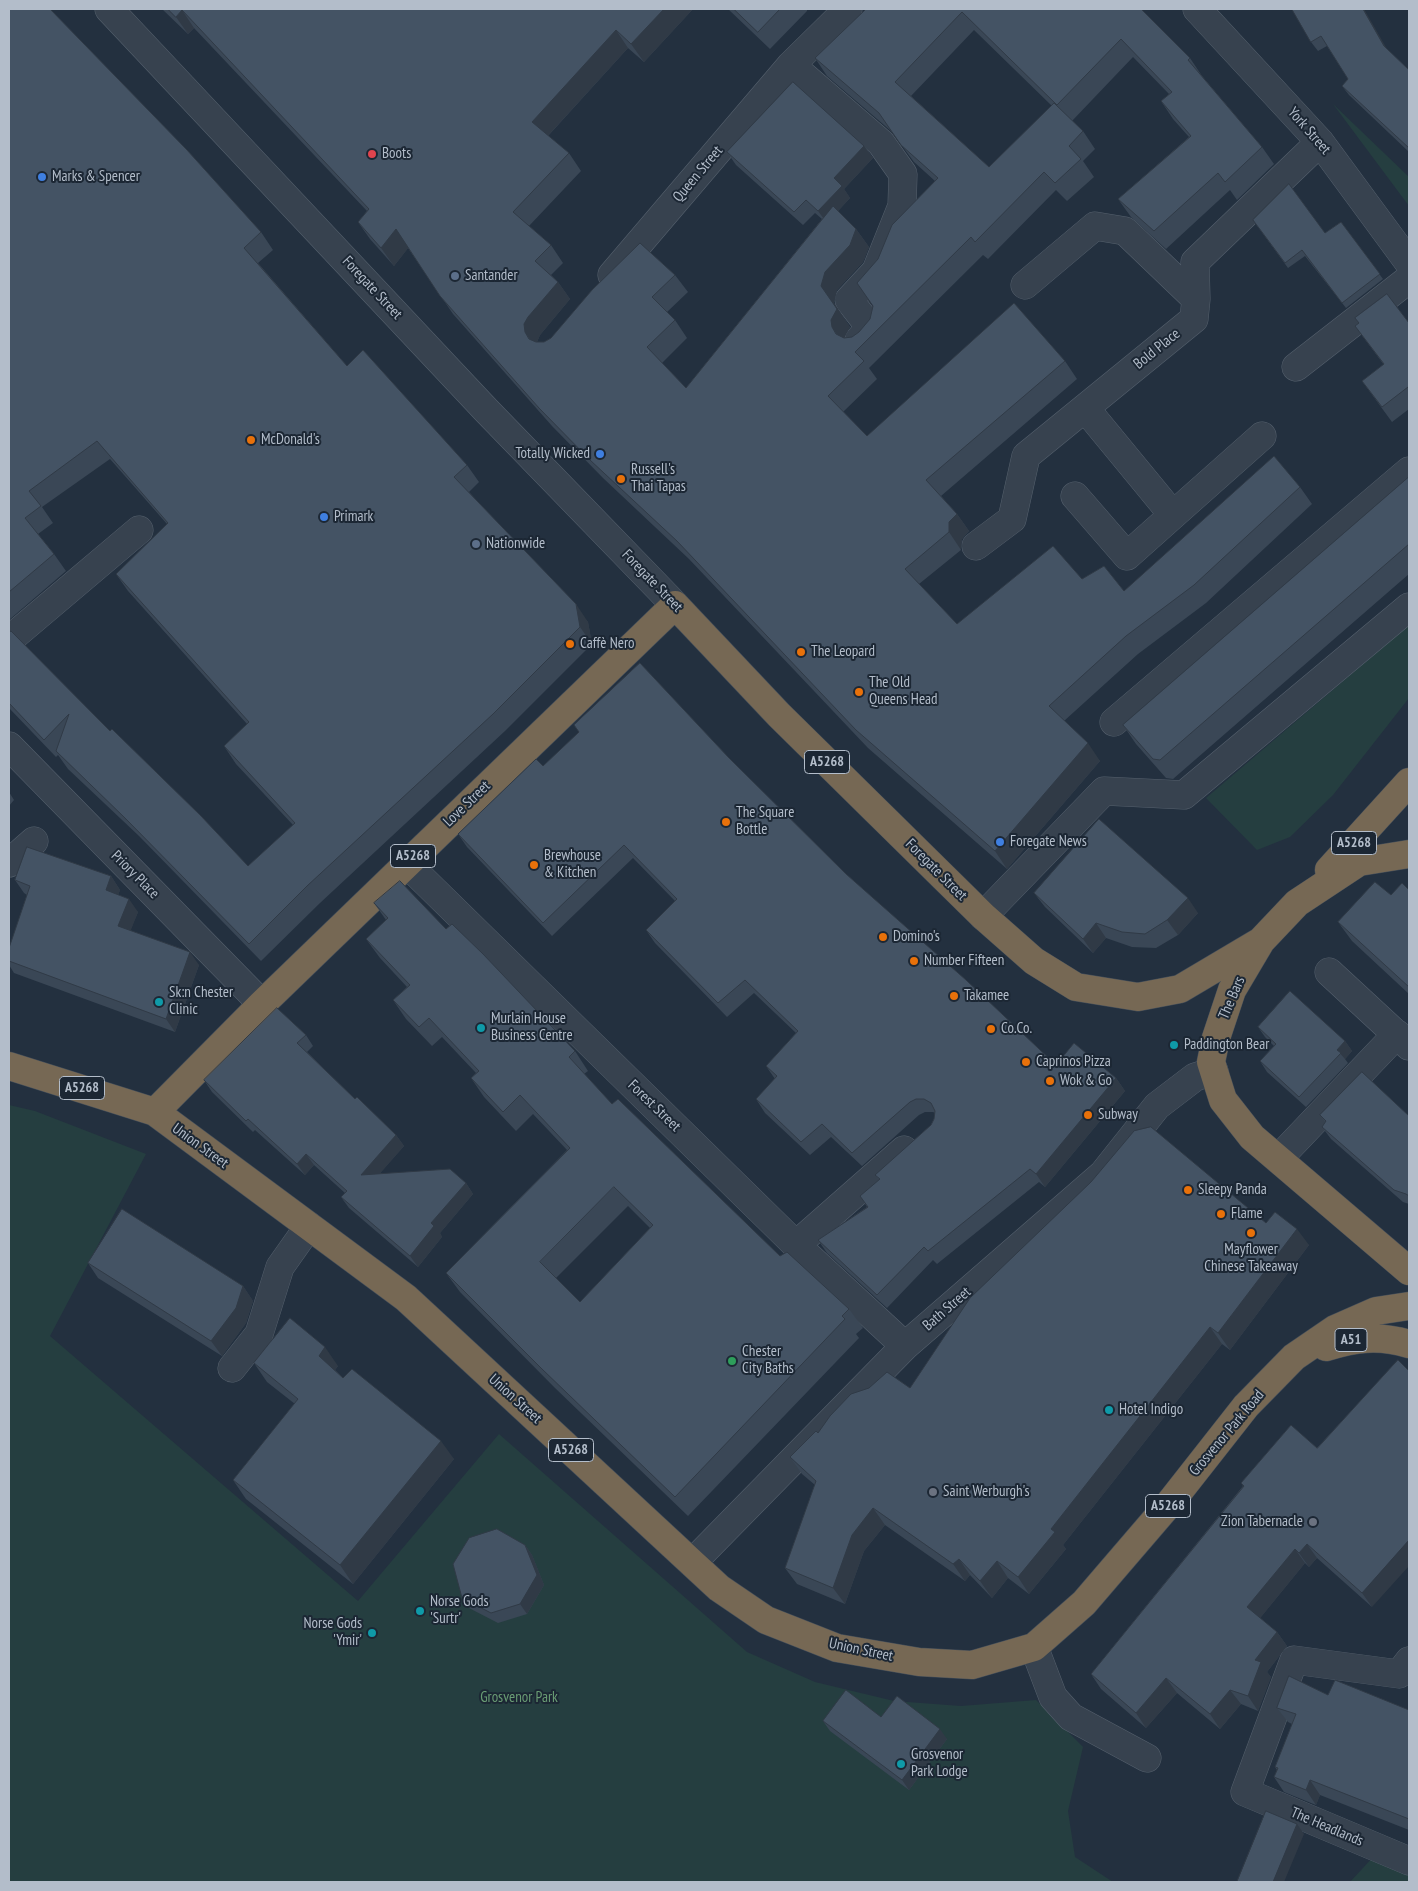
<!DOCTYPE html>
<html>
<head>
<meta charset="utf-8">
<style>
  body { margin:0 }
  #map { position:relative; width:1418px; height:1891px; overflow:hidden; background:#23303f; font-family:"PT Sans Narrow",sans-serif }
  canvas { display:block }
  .frame { position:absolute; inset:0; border:10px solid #b3bdca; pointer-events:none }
</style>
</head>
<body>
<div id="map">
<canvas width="1418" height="1891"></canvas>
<div class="frame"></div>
</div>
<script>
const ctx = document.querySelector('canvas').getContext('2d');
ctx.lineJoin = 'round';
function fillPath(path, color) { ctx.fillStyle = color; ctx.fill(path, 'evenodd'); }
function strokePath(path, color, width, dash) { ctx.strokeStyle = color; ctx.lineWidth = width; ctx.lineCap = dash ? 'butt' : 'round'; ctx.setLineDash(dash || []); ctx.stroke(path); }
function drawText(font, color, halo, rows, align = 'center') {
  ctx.font = font + ' "PT Sans Narrow",sans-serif'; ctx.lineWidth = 4; ctx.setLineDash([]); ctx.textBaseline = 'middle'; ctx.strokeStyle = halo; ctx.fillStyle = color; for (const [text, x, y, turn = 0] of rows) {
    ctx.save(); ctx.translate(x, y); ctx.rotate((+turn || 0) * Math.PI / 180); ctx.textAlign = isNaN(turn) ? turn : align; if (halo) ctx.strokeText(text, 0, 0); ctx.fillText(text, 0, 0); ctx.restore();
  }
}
fillPath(new Path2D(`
  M1333 104 1409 177V206Z
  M1409 625V698L1333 795 1290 837 1257 850 1206 798Z
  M9 1105 35 1111 146 1154 50 1336 358 1601 499 1434 747 1652 815 1682 894 1701 961 1706 1036 1700 1083 1747 1068 1811 1075 1857 1113 1882H9Z
  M1375 1855 1409 1871V1882H1350Z`), '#253e40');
const minor = new Path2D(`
  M109 9 486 410 675 605
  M1197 9 1320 142 1409 263
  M791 65 881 143 903 174 902 206 876 271 849 300 870 327 859 340
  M612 275 791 65 848 9
  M1025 285 1095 226 1125 231 1196 299
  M1296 367 1409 279
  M1085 408 1173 515 1262 436
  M1075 496 1127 556 1173 515
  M976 546 1012 519 1026 456 1194 319 1196 299 1195 262 1320 142
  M9 640 139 530
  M1114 722 1409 471
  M9 746 262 1004
  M9 863 34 841
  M406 863 796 1245 905 1346
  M983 916 1104 791 1184 795 1409 607
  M1329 972 1409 1046
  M1278 1159 1397 1034
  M796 1245 904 1150
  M232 1368 259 1334 280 1267 309 1226
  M692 1563 905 1346 1103 1174 1157 1106 1195 1077 1214 1071
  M1034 1647 1053 1697 1071 1717 1147 1758
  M1409 1661 1399 1674 1294 1660 1245 1792 1409 1861`);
const highway = new Path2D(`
  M1409 854 1359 862 1297 903 1261 941 1232 990 1216 1038 1211 1062 1223 1100 1252 1137 1409 1271
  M1329 870 1409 782
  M9 1066 155 1112 406 1298 719 1588 766 1620 837 1648 919 1662 972 1665 1034 1647 1084 1603 1169 1504 1246 1406 1294 1357 1335 1329 1376 1311 1409 1306
  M155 1112 262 1004 675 605 779 715 983 916 1034 961 1076 987 1138 997 1180 989 1261 941
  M1326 1347C1356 1338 1378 1335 1409 1344`);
strokePath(minor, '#55606d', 29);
strokePath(highway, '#424d5a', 29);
strokePath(minor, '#37424f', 28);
strokePath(highway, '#766854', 28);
fillPath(new Path2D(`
  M9 9 261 232 273 250 258 263 347 366 467 465 479 482 469 492 588 622 592 644 505 731 320 903 261 961 139 836 68 769 58 755 56 757 9 708V632L248 866 293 825 236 764 224 746 247 724 128 591 116 574 167 524 110 459 42 507 53 523 38 534 54 554 66 571 9 620Z
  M162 9H693L644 62 628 48 548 136 569 153 581 171 529 226 551 245 563 263 551 275 558 282 570 299 540 335 537 342H544L675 275 688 292 667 312 675 320 687 338 662 363 686 388 822 219 815 213 803 225 736 165 727 152 864 146 873 158 844 189 850 198 838 211 856 229 869 247 863 262 837 290 834 303 850 327 844 337H852L859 332 870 319 873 306 878 259 935 181 914 162 891 131 827 76 815 58 866 9H1141L1190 58 1202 76 1262 147 1274 164 1237 200 1230 190 1166 249 1131 217 1118 199 1189 137 1173 119 1161 101 1169 94 1133 57 1072 121 1083 131 1095 149 1083 161 1094 177 1067 201 1056 190 988 259 983 255 869 368 877 379 843 412 867 436 1065 361 1077 379 941 496 957 514 969 531 962 539 961 550 919 584 957 624 1082 579 1124 591 1300 487 1312 504 1206 603 1138 654 1064 721 1100 761 1007 869 868 748 689 559 603 478 552 426 453 314 408 248 394 266 370 239 358 222 367 211 194 28 188 34ZM974 30 1052 106 989 167 911 96Z
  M728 9H807V11L770 49Z
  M1292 9 1387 49 1409 70V152L1349 95 1342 86 1348 79 1327 46 1318 51 1311 42Z
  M1253 220 1325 233 1341 222 1383 279 1346 308 1305 256 1288 268Z
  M1409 323V409L1392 422 1362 381 1384 365 1355 326Z
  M1409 477V574L1173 779 1166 778 1136 744 1123 725Z
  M729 758 846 874 1056 1065 1116 1078 1125 1091 1045 1187 1039 1182 937 1264 933 1260 887 1308 827 1253 818 1240 867 1207 860 1196 879 1180 875 1175 931 1125 934 1119 935 1113 933 1112H925L919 1115 862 1166 831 1137 810 1155 765 1113 756 1099 775 1079 766 1066 796 1033 754 993 727 1017 655 943 646 930 675 901 633 858 552 936 467 847 458 834 543 766Z
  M9 792 14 800 9 806Z
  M111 876 120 890 118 895 138 912 130 931 199 965 175 1032 14 973 9 965V961L27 895 24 893 15 880Z
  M1409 890V994L1352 941 1338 922 1391 895Z
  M1034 893 1198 913 1178 935 1156 948 1132 947 1106 938 1093 953 1045 907Z
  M374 903 446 929 575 1051 588 1071 584 1074 612 1104 780 1256 849 1309 863 1328 856 1334 859 1338 688 1516 555 1388 460 1292 446 1273 567 1150 533 1114 516 1131 484 1097 471 1078 476 1073 442 1037 432 1046 406 1019 393 1000 407 987 380 958 366 939 386 920ZM628 1206 650 1228 580 1302 556 1278Z
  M1258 1027 1345 1041 1352 1051 1345 1059 1348 1063 1306 1107 1267 1072 1260 1061 1274 1046 1265 1037Z
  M306 1035 313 1046 307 1052 355 1099 396 1135 404 1146 380 1173 466 1183 473 1194 440 1233 442 1237 418 1267 349 1208 341 1197 345 1193 314 1165 305 1175 255 1130 253 1132 212 1092 204 1080Z
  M1320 1115 1409 1116V1204L1403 1202 1331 1139 1322 1127 1325 1122Z
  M1266 1223 1309 1245 1230 1350 1222 1344 1063 1545 1066 1549 1029 1594 1008 1578 992 1598 970 1575 965 1581 885 1525 864 1551 845 1604 797 1584 785 1568 815 1485 802 1474 790 1457 818 1433 910 1388Z
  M88 1263 243 1286 253 1301 246 1323 222 1356 98 1278Z
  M254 1363 338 1366 335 1370 343 1378 454 1459 353 1584 246 1499 233 1480 295 1404 267 1382Z
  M1291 1425 1372 1607 1317 1558 1309 1567 1305 1563 1260 1618 1277 1632 1287 1646 1267 1672 1271 1677 1258 1711 1241 1704 1220 1729 1177 1693 1146 1728 1101 1689 1091 1674 1243 1486 1241 1483Z
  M525 1545 532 1555 544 1585 527 1614 498 1623 469 1608 462 1598Z
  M1328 1695 1409 1710V1830L1320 1795 1316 1805 1284 1792 1274 1777 1277 1770 1275 1767 1292 1724 1288 1722 1277 1708Z
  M881 1717 947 1739 909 1790 830 1731 823 1721Z`), '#3a4756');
fillPath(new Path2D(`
  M664 9H693L644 62 631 44Z
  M1363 9H1364L1391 56 1384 46Z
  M182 10 194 28 188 34 176 17Z
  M616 30 628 48 544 140 532 122Z
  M864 146 873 158 844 189 850 198 827 223 818 211 834 178Z
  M396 229 409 247 394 266 381 248Z
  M856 229 869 247 863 262 837 290 834 303 850 327 844 338V345L832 327 821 286 825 272Z
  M558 282 570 299 540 335 537 342V350L525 332 524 324 528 317Z
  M957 514 969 531 962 539 961 550 949 532V522Z
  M576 604 588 622 592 644 580 627Z
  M1088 743 1100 761 1007 869 995 851Z
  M111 876 120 890 115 903 106 890Z
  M1188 898 1198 913 1178 935 1167 920Z
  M129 899 138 912 127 940 118 926Z
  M1096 923 1106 938 1093 953 1083 939Z
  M190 952 199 965 175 1032 166 1019Z
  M1345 1041 1352 1051 1345 1059 1337 1050Z
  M1116 1078 1125 1091 1045 1187 1036 1174Z
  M396 1135 404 1146 369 1186 361 1175Z
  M306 1154 314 1165 305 1175 297 1164Z
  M466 1183 473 1194 440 1233 442 1237 418 1267 410 1256 431 1223Z
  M1297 1229 1309 1245 1230 1350 1218 1333Z
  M243 1286 253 1301 246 1323 222 1356 211 1341Z
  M1210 1327 1222 1344 1063 1545 1066 1549 1029 1594 1018 1577 1051 1529Z
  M325 1347 338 1366 332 1374 319 1356Z
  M441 1441 454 1459 353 1584 340 1565Z
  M873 1508 885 1525 864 1551 845 1604 833 1588 852 1535Z
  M1409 1540V1566L1372 1607 1362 1593Z
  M1307 1544 1317 1558 1309 1567 1299 1553Z
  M525 1545 532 1555 544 1585 527 1614 520 1604Z
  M1295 1549 1305 1563 1257 1622 1247 1607Z
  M959 1559 970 1575 965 1581 953 1564Z
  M997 1561 1008 1578 992 1598 980 1581Z
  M1277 1632 1287 1646 1267 1672 1271 1677 1258 1711 1248 1696 1255 1660Z
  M1166 1678 1177 1693 1146 1728 1136 1713Z
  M1230 1690 1241 1704 1220 1729 1210 1714Z
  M940 1729 947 1739 909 1790 902 1780Z
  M1310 1780 1320 1795 1316 1805 1306 1790Z
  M1297 1824 1304 1834 1284 1882H1273Z`), '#303a46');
const building = new Path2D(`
  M9 9H50L187 150 261 232 244 248 347 366 363 350 467 465 454 477 576 604 580 627 493 714 307 886 249 944 126 819 56 751 69 714 44 740 9 703V632L11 631 110 731 112 729 201 816 248 866 295 823 224 746 249 722 116 574 168 523 97 441 29 491 41 506 25 518 54 554 9 592Z
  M168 9H664L631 44 616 30 532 122 569 153 513 212 551 245 535 261 558 282 528 317 524 324 525 332 529 339 536 342H544L551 338 592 290 640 243 675 275 652 297 675 320 647 347 686 388 833 206 856 229 850 245 825 272 821 286 837 309 831 320 832 327 836 334 844 338 852 337 859 332 870 319 873 306 857 283 878 259 892 225 938 178 901 145 879 113 815 58 866 9H1141L1190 58 1188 60 1262 147 1225 182 1218 173 1154 231 1118 199 1191 136 1161 101 1172 92 1121 39 1057 105 962 12 895 82 989 167 1054 103 1083 131 1069 146 1081 159 1055 183 1044 172 975 242 971 237 855 352 864 361 828 396 867 436 1014 303 1065 361 926 480 957 514 949 522V532L905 569 957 624 1053 546 1082 579 1104 566 1124 591 1274 456 1300 487 1194 585 1126 636 1049 706 1088 743 995 851 856 730 677 541 590 460 539 408 440 296 396 229 381 248 358 222 369 209 182 10 176 17Z
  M734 9H780L758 32Z
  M1292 9H1363L1384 46 1409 70V148L1342 86 1348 79 1321 36 1311 42Z
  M793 82 864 146 834 178 842 186 818 211 806 200 794 212 727 152Z
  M1289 184 1325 233 1341 222 1380 274 1342 303 1302 250 1285 263 1253 220Z
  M1387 294 1409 323V389L1408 387 1382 407 1362 381 1384 364 1355 326 1359 323 1355 318Z
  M1409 477V544L1160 760 1153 759 1123 725Z
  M640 663 729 758 846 874 966 980 1056 1065 1074 1043 1116 1078 1036 1174 1030 1169 928 1251 924 1247 877 1295 818 1240 868 1207 860 1196 880 1179 875 1175 931 1125 934 1119 935 1111 931 1103 924 1099H916L910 1102 852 1153 822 1124 801 1142 756 1099 777 1076 766 1066 798 1031 745 980 718 1003 646 930 677 899 624 845 543 923 458 834 536 759 543 766 579 732 574 725Z
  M1099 819 1188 898 1167 920 1145 934 1122 932 1096 923 1083 939 1034 893Z
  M27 847 111 876 106 890 129 899 118 926 190 952 166 1019 9 961V948L30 886 15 880Z
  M400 881 446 929 452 924 483 954 575 1051 569 1057 612 1104 618 1099 780 1256 787 1252 849 1309 842 1316 845 1319 675 1497 542 1369 446 1273 570 1148 520 1095 503 1112 471 1078 479 1071 429 1018 419 1027 393 1000 410 985 366 939 388 918 374 903ZM614 1187 653 1225 580 1302 540 1262Z
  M1375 882 1391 895 1402 883 1409 890V987L1338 922Z
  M1290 991 1345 1041 1337 1050 1341 1053 1299 1097 1260 1061 1276 1044 1258 1027Z
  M277 1008 306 1035 297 1043 355 1099 357 1097 396 1135 361 1175 450 1169 466 1183 431 1223 434 1226 410 1256 341 1197 347 1191 306 1154 297 1164 248 1119 246 1121 204 1080Z
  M1362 1072 1409 1116V1196L1406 1194 1394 1190 1322 1127 1326 1121 1320 1115Z
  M1151 1127 1266 1223 1275 1212 1297 1229 1218 1333 1210 1327 1051 1529 1055 1532 1018 1577 997 1561 980 1581 959 1559 953 1564 873 1508 852 1535 833 1588 785 1568 816 1481 790 1457 816 1431 818 1433 830 1416 851 1394 869 1388 887 1372 910 1388 970 1298 1091 1182 1134 1131Z
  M122 1209 243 1286 236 1308 211 1341 88 1263Z
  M290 1318 325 1347 319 1356 343 1378 352 1369 441 1441 340 1565 233 1480 298 1399 254 1363Z
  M1398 1360 1409 1371V1540L1362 1593 1307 1544 1299 1553 1295 1549 1247 1607 1277 1632 1255 1660 1261 1662 1248 1696 1230 1690 1210 1714 1166 1678 1136 1713 1091 1674 1244 1486 1241 1483 1291 1425 1317 1448Z
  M497 1529 525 1545 537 1575 520 1604 491 1613 462 1598 453 1564 469 1538Z
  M1289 1676 1328 1695 1335 1680 1409 1710V1819L1310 1780 1306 1790 1274 1777 1278 1768 1275 1767 1296 1714 1277 1708Z
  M846 1690 881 1717 897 1696 940 1729 902 1780 823 1721Z
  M1266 1811 1297 1824 1273 1882H1237Z`);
fillPath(building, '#445364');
strokePath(building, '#303a46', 1);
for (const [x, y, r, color] of [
  [372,154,5,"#e0444e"],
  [42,177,5,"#3f7fe0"],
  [455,276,5,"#5c6f8a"],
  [251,440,5,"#e8710a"],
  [600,454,5,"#3f7fe0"],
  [621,479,5,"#e8710a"],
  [324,517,5,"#3f7fe0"],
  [476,544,5,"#5c6f8a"],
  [570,644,5,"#e8710a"],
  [801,652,5,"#e8710a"],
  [859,692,5,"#e8710a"],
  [726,822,5,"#e8710a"],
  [1000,842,5,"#3f7fe0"],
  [534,865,5,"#e8710a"],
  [883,937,5,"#e8710a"],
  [914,961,5,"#e8710a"],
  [954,996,5,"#e8710a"],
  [159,1002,5,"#0f9aa8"],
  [481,1028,5,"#0f9aa8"],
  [991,1029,5,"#e8710a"],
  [1174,1045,5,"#0f9aa8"],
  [1026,1062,5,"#e8710a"],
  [1050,1081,5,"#e8710a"],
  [1088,1115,5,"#e8710a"],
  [1188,1190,5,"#e8710a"],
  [1221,1214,5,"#e8710a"],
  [1251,1233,5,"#e8710a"],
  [732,1361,5,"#2e9e5b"],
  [1109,1410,5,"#0f9aa8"],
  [933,1492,5,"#6b7280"],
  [1313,1522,5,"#6b7280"],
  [420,1611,5,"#0f9aa8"],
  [372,1633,5,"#0f9aa8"],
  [901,1764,5,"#0f9aa8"]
]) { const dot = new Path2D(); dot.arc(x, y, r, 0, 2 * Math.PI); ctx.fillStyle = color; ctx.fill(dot); strokePath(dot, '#1c2734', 2); }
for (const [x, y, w] of [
  [827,762,45],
  [1354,843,45],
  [413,856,45],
  [82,1088,45],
  [1351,1340,32],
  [571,1450,45],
  [1168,1506,45]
]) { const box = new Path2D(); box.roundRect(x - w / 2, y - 11.5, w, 23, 4); ctx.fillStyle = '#1c2734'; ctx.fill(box); strokePath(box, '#b3bdca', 1); }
drawText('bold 14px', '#b3bdca', null, [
  ["A5268",827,762],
  ["A5268",1354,843],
  ["A5268",413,856],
  ["A5268",82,1088],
  ["A51",1351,1340],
  ["A5268",571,1450],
  ["A5268",1168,1506]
]);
drawText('15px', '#b3bdca', '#1c2734', [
  ["York Street",1309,131,49],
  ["Queen Street",698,174,-50],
  ["Foregate Street",372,288,47],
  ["Bold Place",1157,349,-39],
  ["Foregate Street",652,581,46],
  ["Love Street",467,804,-44],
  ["Foregate Street",936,870,45],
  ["Priory Place",135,875,45],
  ["The Bars",1232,998,-67],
  ["Forest Street",654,1106,44],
  ["Union Street",200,1146,36],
  ["Bath Street",947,1309,-41],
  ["Union Street",515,1399,42],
  ["Grosvenor Park Road",1227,1433,-50],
  ["Union Street",861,1650,12],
  ["The Headlands",1327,1827,23]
]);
drawText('15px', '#b3bdca', '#1c2734', [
  ["Boots",382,154],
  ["Marks & Spencer",52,177],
  ["Santander",465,276],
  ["McDonald's",261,440],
  ["Totally Wicked",590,454,"right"],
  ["Russell's",631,470],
  ["Thai Tapas",631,487],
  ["Primark",334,517],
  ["Nationwide",486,544],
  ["Caffè Nero",580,644],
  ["The Leopard",811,652],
  ["The Old",869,683],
  ["Queens Head",869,700],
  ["The Square",736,813],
  ["Bottle",736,830],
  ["Foregate News",1010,842],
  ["Brewhouse",544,856],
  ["& Kitchen",544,873],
  ["Domino's",893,937],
  ["Number Fifteen",924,961],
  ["Sk:n Chester",169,993],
  ["Clinic",169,1010],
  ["Takamee",964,996],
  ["Murlain House",491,1019],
  ["Business Centre",491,1036],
  ["Co.Co.",1001,1029],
  ["Paddington Bear",1184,1045],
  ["Caprinos Pizza",1036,1062],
  ["Wok & Go",1060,1081],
  ["Subway",1098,1115],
  ["Sleepy Panda",1198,1190],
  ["Flame",1231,1214],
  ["Mayflower",1251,1250,"center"],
  ["Chinese Takeaway",1251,1267,"center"],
  ["Chester",742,1352],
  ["City Baths",742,1369],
  ["Hotel Indigo",1119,1410],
  ["Saint Werburgh's",943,1492],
  ["Zion Tabernacle",1303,1522,"right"],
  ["Norse Gods",430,1602],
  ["'Surtr'",430,1619],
  ["Norse Gods",362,1624,"right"],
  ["'Ymir'",362,1641,"right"],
  ["Grosvenor",911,1755],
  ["Park Lodge",911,1772]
], 'left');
drawText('15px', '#699c74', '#1c2734', [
  ["Grosvenor Park",519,1698]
]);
</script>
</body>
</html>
